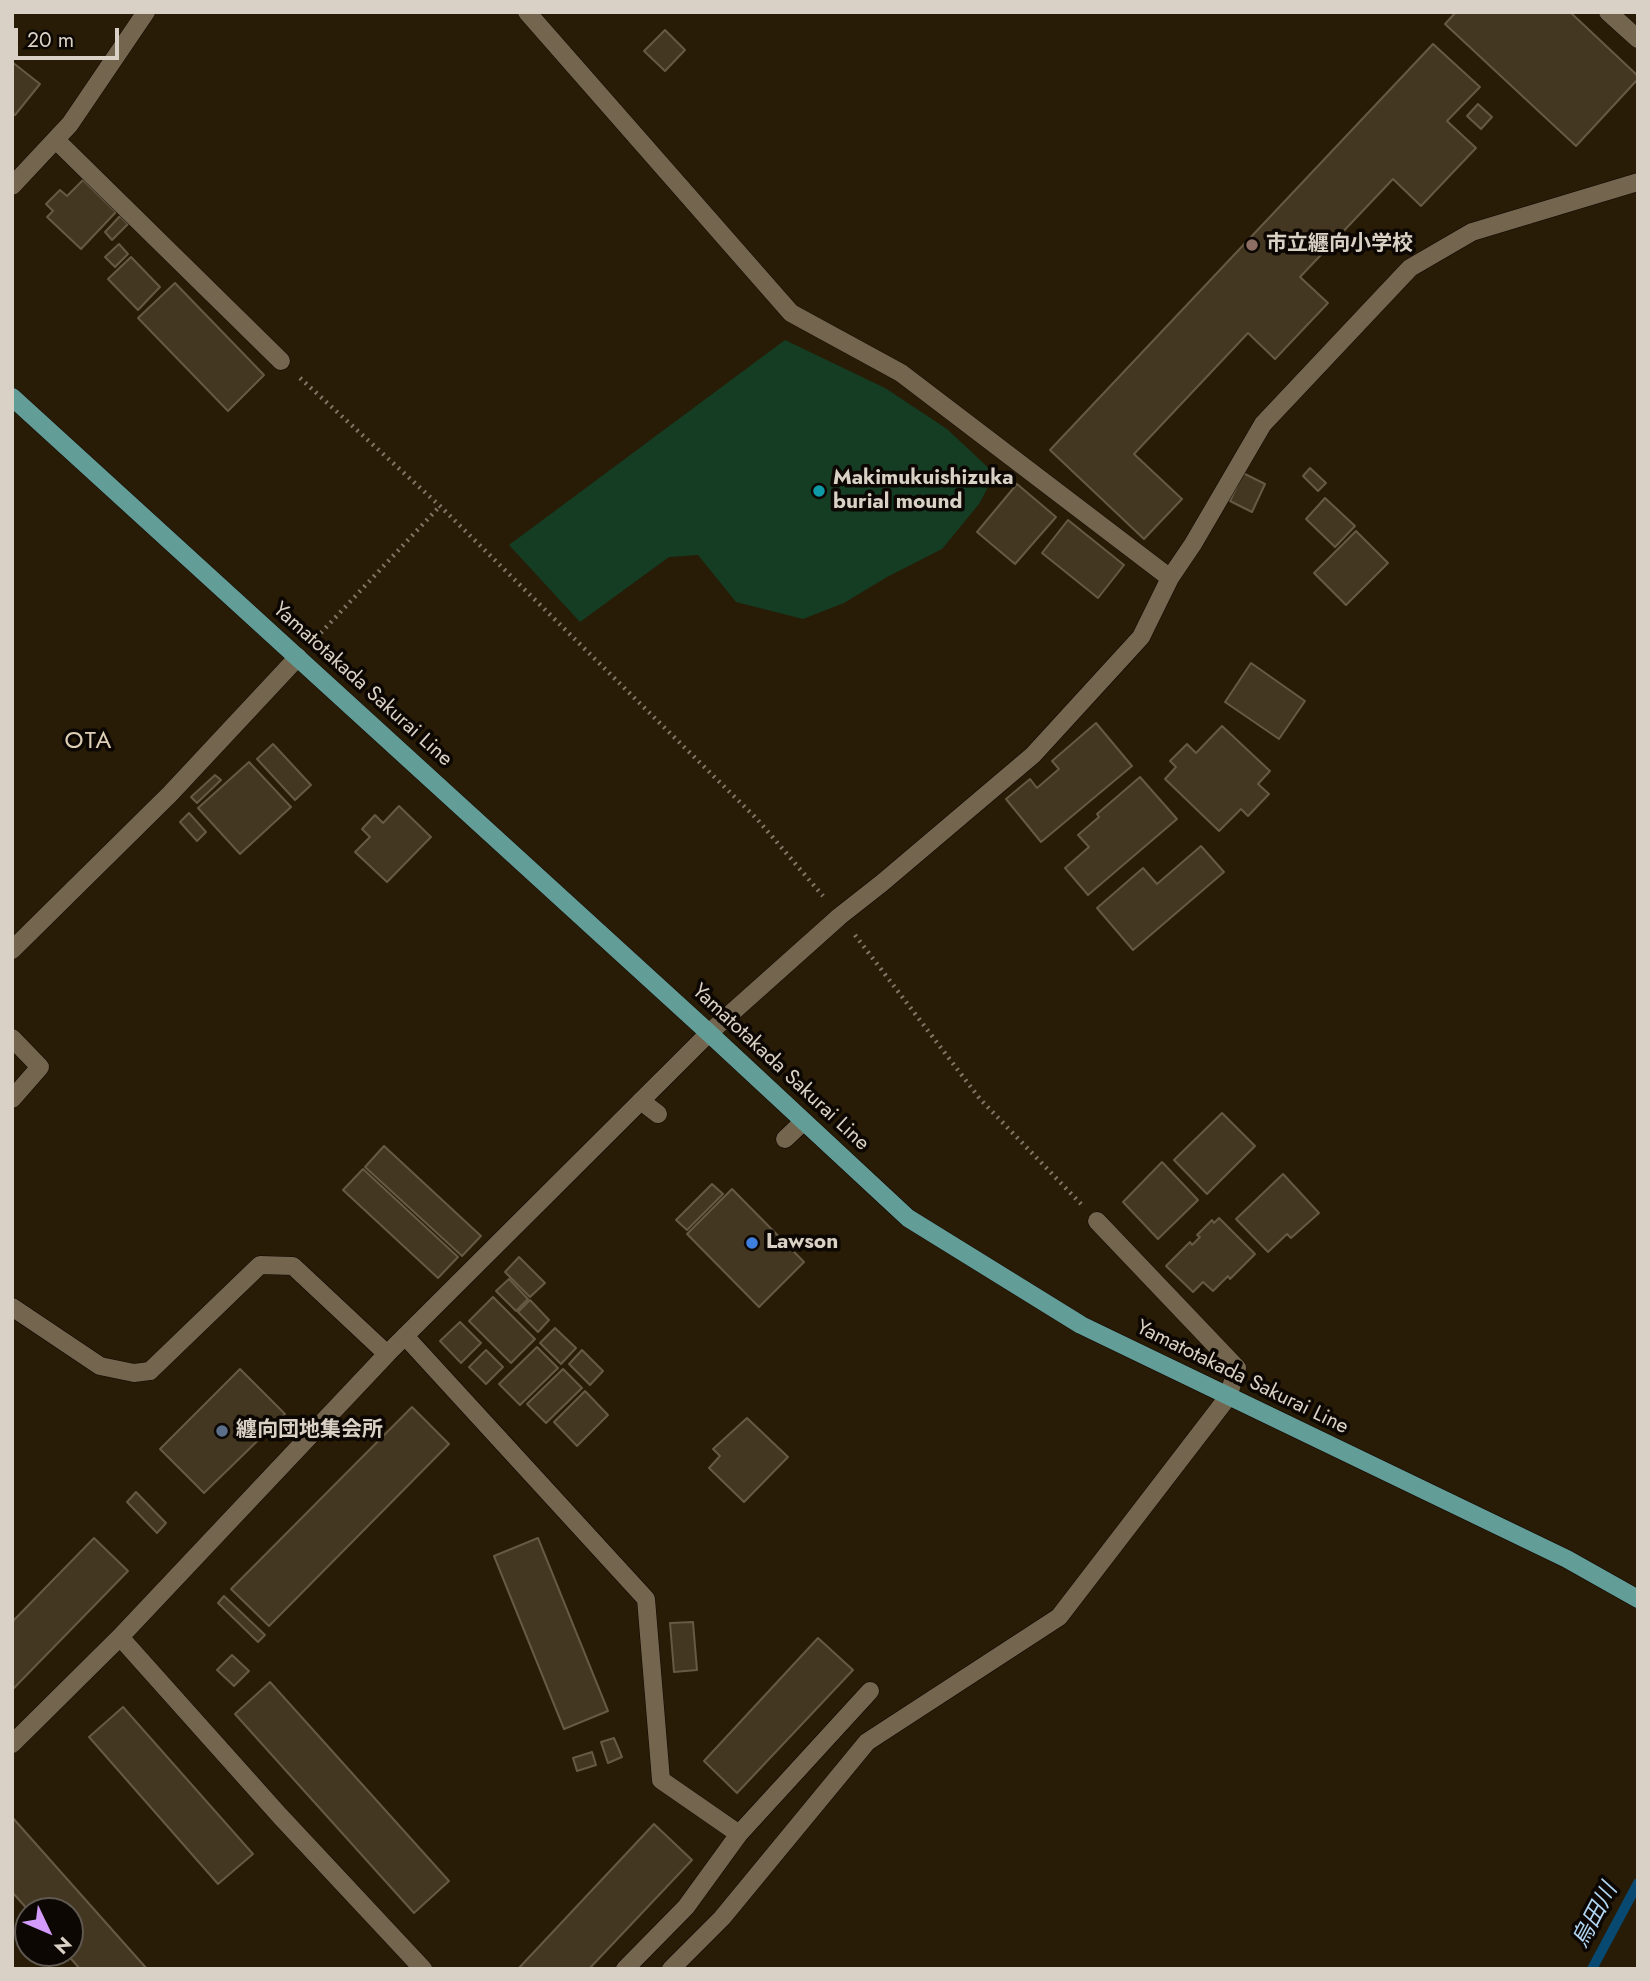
<!DOCTYPE html>
<html>
<head>
<meta charset="utf-8">
<style>
  body { margin:0 }
  #map { position:relative; width:1650px; height:1981px; overflow:hidden; background:#281c07; font-family:Jost,sans-serif }
  canvas { display:block }
  .frame { position:absolute; inset:0; border:14px solid #d9d1c5; pointer-events:none }
  .north { position:absolute; left:14px; top:1897px; width:70px; height:70px; box-sizing:border-box; background:#0c0702; border:2px solid #5e5850; border-radius:50%; rotate:134deg; font-size:19px; font-weight:700; line-height:28px; text-align:center; color:#d9d1c5 }
  .north::after { content:''; display:block; margin:auto; width:24px; height:32px; background:#d39cfc; clip-path:polygon(50% 0,100% 100%,50% 72%,0 100%) }
  .scale { position:absolute; left:14px; top:28px; width:105px; height:32px; box-sizing:border-box; border:4px solid #d9d1c5; border-top:0; padding-left:9px; font-size:21px; line-height:24px; white-space:nowrap; color:#d9d1c5; -webkit-text-stroke:5px #0c0702; paint-order:stroke }
</style>
</head>
<body>
<div id="map">
<canvas width="1650" height="1981"></canvas>
<div class="frame"></div>
<div class="north">N</div>
<div class="scale">20 m</div>
</div>
<script>
const ctx = document.querySelector('canvas').getContext('2d');
ctx.lineJoin = 'round';
function fillPath(path, color) { ctx.fillStyle = color; ctx.fill(path, 'evenodd'); }
function strokePath(path, color, width, dash) { ctx.strokeStyle = color; ctx.lineWidth = width; ctx.lineCap = dash ? 'butt' : 'round'; ctx.setLineDash(dash || []); ctx.stroke(path); }
function drawText(font, color, halo, rows, align = 'center') {
  ctx.font = font + ' Jost,"Noto Sans JP",sans-serif'; ctx.lineWidth = 7; ctx.setLineDash([]); ctx.textBaseline = 'middle'; ctx.strokeStyle = halo; ctx.fillStyle = color; for (const [text, x, y, turn = 0] of rows) {
    ctx.save(); ctx.translate(x, y); ctx.rotate((+turn || 0) * Math.PI / 180); ctx.textAlign = isNaN(turn) ? turn : align; if (halo) ctx.strokeText(text, 0, 0); ctx.fillText(text, 0, 0); ctx.restore();
  }
}
fillPath(new Path2D(`
  M785 340 885 388 947 429 995 474 979 504 942 549 887 577 844 603 803 619 736 602 698 555 669 557 580 622 509 545Z`), '#143d23');
strokePath(new Path2D(`
  M1592 1969 1638 1883`), '#084971', 10);
const building = new Path2D(`
  M1456 12H1570L1638 76V79L1576 146 1445 24Z
  M665 30 685 50 665 71 644 51Z
  M1433 44 1480 87 1447 121 1476 148 1421 206 1393 179 1300 277 1328 303 1275 359 1248 333 1134 454 1182 499 1144 539 1050 450Z
  M12 62 40 84 15 115 12 112Z
  M1478 104 1492 117 1481 129 1467 116Z
  M83 180 116 212 81 249 47 217 53 211 46 204 60 190 67 196Z
  M120 216 128 224 112 240 105 232Z
  M119 244 128 254 115 267 105 257Z
  M131 257 160 287 138 310 108 279Z
  M175 283 264 375 228 411 138 318Z
  M1310 468 1326 483 1318 491 1303 476Z
  M1243 473 1265 484 1252 512 1230 501Z
  M1017 484 1056 517 1015 564 977 532Z
  M1325 498 1355 526 1335 547 1306 519Z
  M1068 520 1124 565 1098 598 1042 553Z
  M1356 531 1388 563 1346 605 1314 573Z
  M1251 663 1305 701 1279 739 1225 702Z
  M1096 723 1132 766 1041 842 1006 799 1030 779 1037 788 1059 769 1052 761Z
  M1222 726 1270 771 1258 784 1269 794 1248 816 1241 809 1219 831 1165 779 1176 767 1170 761 1187 744 1196 753Z
  M273 744 311 785 295 800 257 759Z
  M249 762 291 807 240 854 198 808Z
  M215 775 221 780 197 803 191 797Z
  M1140 777 1177 819 1088 895 1065 868 1089 847 1078 835 1099 817 1097 814Z
  M399 806 431 837 387 882 355 852 370 837 362 829 375 815 383 823Z
  M189 813 206 832 197 841 180 822Z
  M1201 846 1224 872 1133 950 1097 908 1143 868 1157 884Z
  M1222 1113 1255 1146 1207 1194 1174 1160Z
  M384 1146 481 1236 462 1256 365 1167Z
  M1162 1162 1198 1200 1158 1239 1123 1202Z
  M363 1169 458 1257 438 1278 343 1190Z
  M1283 1174 1319 1213 1291 1238 1287 1234 1268 1252 1236 1219Z
  M712 1184 723 1194 687 1230 676 1220Z
  M732 1189 804 1262 759 1307 687 1234Z
  M1219 1218 1255 1254 1230 1279 1228 1276 1213 1291 1203 1282 1193 1292 1166 1266 1190 1242 1192 1245 1200 1237 1197 1235 1212 1220 1214 1223Z
  M519 1257 545 1283 530 1297 505 1272Z
  M509 1279 528 1299 516 1311 496 1291Z
  M493 1297 535 1339 511 1363 469 1321Z
  M530 1300 549 1320 538 1332 518 1312Z
  M460 1322 481 1343 461 1363 440 1341Z
  M555 1328 576 1348 561 1364 540 1343Z
  M537 1347 558 1368 520 1405 499 1384Z
  M486 1350 503 1367 486 1384 469 1367Z
  M582 1350 603 1371 590 1385 569 1364Z
  M240 1369 285 1414 204 1493 160 1449Z
  M563 1369 582 1388 546 1423 527 1404Z
  M585 1391 608 1415 577 1446 554 1422Z
  M412 1407 449 1444 269 1626 231 1589Z
  M747 1418 788 1457 744 1502 709 1468 720 1456 713 1449Z
  M136 1492 166 1523 157 1533 127 1502Z
  M94 1538 128 1571 12 1690V1622Z
  M538 1538 608 1711 564 1729 494 1556Z
  M224 1596 265 1635 258 1642 218 1603Z
  M693 1622 697 1670 674 1672 670 1623Z
  M818 1638 853 1670 737 1793 704 1761Z
  M232 1655 249 1671 234 1686 217 1670Z
  M270 1682 449 1881 414 1913 235 1714Z
  M123 1707 253 1854 218 1884 89 1737Z
  M614 1738 622 1757 608 1763 601 1742Z
  M592 1752 596 1765 577 1771 573 1758Z
  M12 1817 147 1969H80L66 1953H70V1911H29L12 1892Z
  M654 1824 692 1860 589 1969H518Z`);
fillPath(building, '#443722');
strokePath(building, '#675943', 2);
const service = new Path2D(`
  M56 140 281 361
  M12 1038 40 1067 12 1099
  M641 1101 658 1114
  M785 1139 803 1122
  M1097 1221 1237 1368 1228 1397
  M12 1307 100 1366 134 1373 150 1371`);
const minor = new Path2D(`
  M527 12 791 313 901 373 1170 578
  M1608 12 1638 39
  M12 186 70 124 146 12
  M12 950 170 794 298 657
  M405 1336 646 1599 661 1780 739 1834 686 1907 625 1969
  M150 1371 260 1265 293 1266 387 1354
  M120 1637 280 1816 423 1969
  M12 1744 120 1637 387 1354 709 1033 840 916 882 883 1033 755 1141 637 1170 578 1193 544 1263 424 1410 268 1472 232 1638 182
  M739 1834 870 1691
  M671 1969 722 1918 867 1742 1059 1617 1228 1397`);
const primary = new Path2D(`
  M12 397 709 1033 908 1218 1081 1325 1567 1559 1638 1599`);
strokePath(service, '#100600', 19);
strokePath(minor, '#100600', 19);
strokePath(primary, '#100600', 19);
strokePath(new Path2D(`
  M300 378 440 506 757 819 823 896
  M316 638 440 506
  M855 935 980 1099 1081 1204`), '#807666', 4.5, [2, 5]);
strokePath(service, '#73654e', 18);
strokePath(minor, '#73654e', 18);
strokePath(primary, '#639d98', 18);
for (const [x, y, r, color] of [
  [1252,245,7,"#8d6e63"],
  [819,491,7,"#0f9aa8"],
  [752,1243,7,"#3f7fe0"],
  [222,1431,7,"#5c6f8a"]
]) { const dot = new Path2D(); dot.arc(x, y, r, 0, 2 * Math.PI); ctx.fillStyle = color; ctx.fill(dot); strokePath(dot, '#0c0702', 2.5); }
drawText('bold 21px', '#d9d1c5', '#0c0702', [
  ["市立纒向小学校",1266,245],
  ["Makimukuishizuka",833,479],
  ["burial mound",833,503],
  ["Lawson",766,1243],
  ["纏向団地集会所",236,1431]
], 'left');
drawText('21px', '#d9d1c5', '#0c0702', [
  ["Yamatotakada Sakurai Line",362,685,42],
  ["Yamatotakada Sakurai Line",780,1068,43],
  ["Yamatotakada Sakurai Line",1242,1378,26]
]);
drawText('italic 23px', '#b1d6f4', '#0c0702', [
  ["烏田川",1596,1916,-62]
]);
ctx.letterSpacing = '2px';
drawText('24px', '#dfcfb6', '#0c0702', [
  ["OTA",89,742]
]);
ctx.letterSpacing = '0px';
</script>
</body>
</html>
